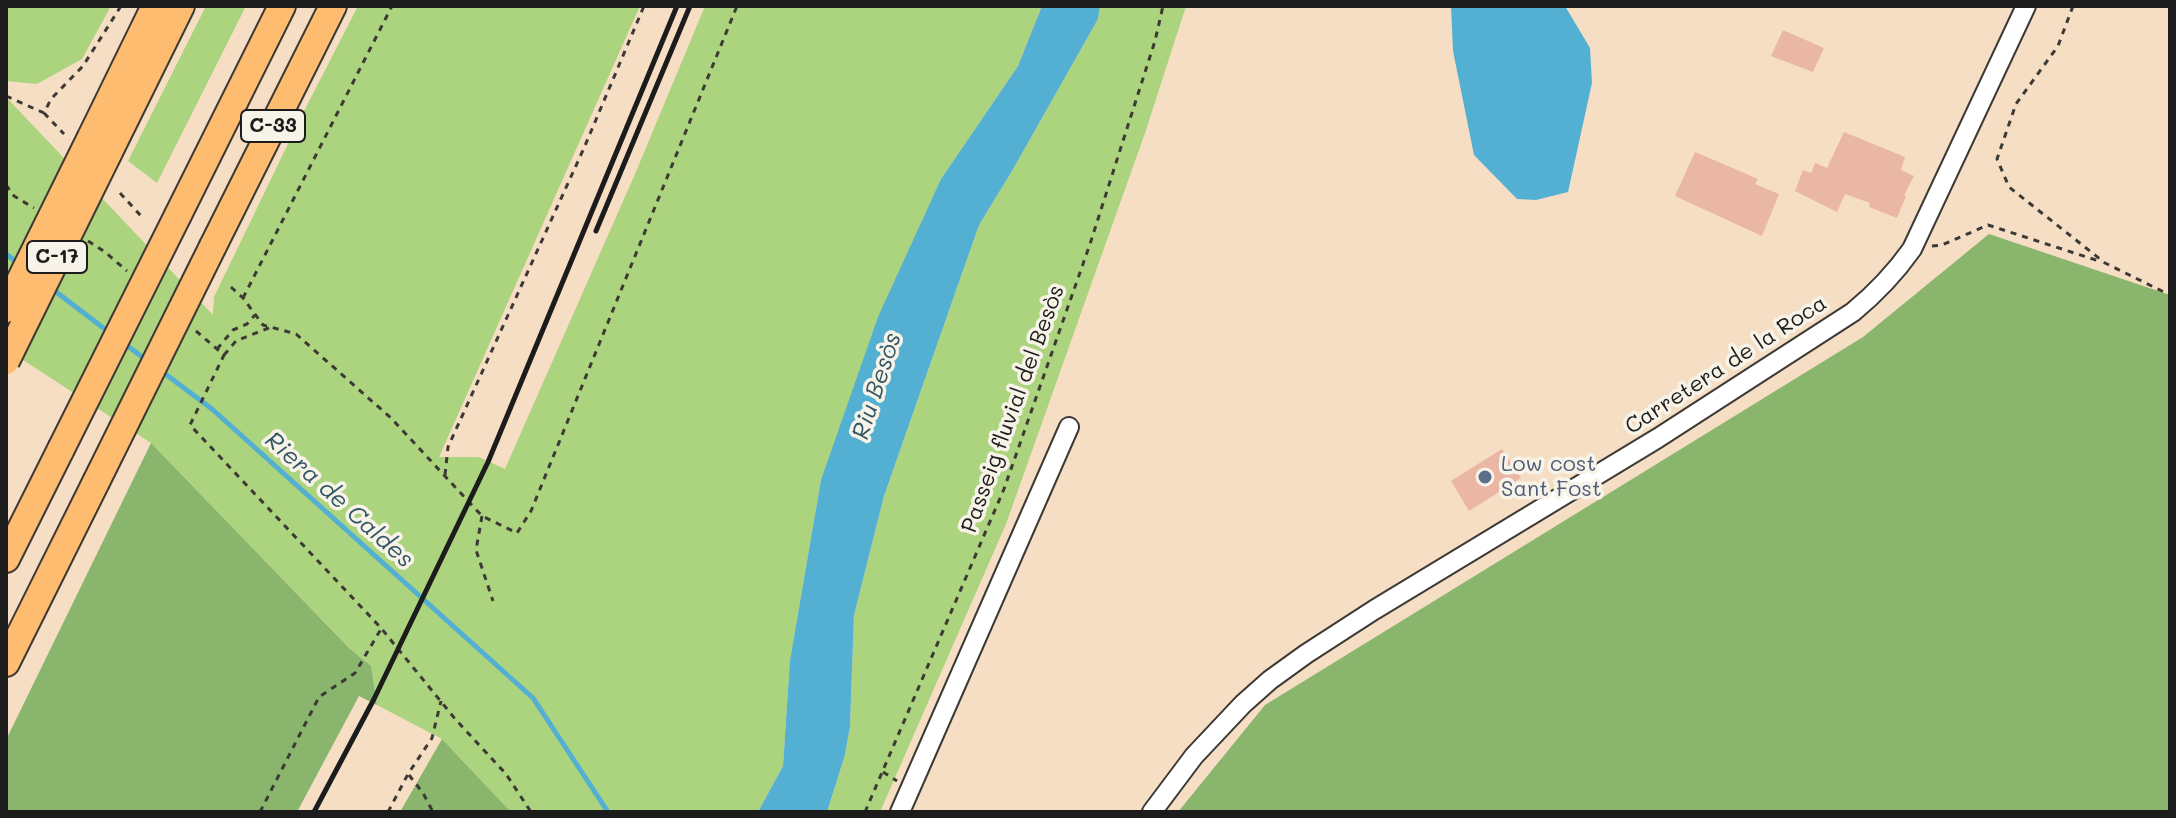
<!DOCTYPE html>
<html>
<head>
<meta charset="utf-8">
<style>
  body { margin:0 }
  #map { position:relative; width:2176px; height:818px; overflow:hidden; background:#f5dec4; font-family:Mali,sans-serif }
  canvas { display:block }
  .frame { position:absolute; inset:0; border:8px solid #1c1c1c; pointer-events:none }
</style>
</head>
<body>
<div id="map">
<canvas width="2176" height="818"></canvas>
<div class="frame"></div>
</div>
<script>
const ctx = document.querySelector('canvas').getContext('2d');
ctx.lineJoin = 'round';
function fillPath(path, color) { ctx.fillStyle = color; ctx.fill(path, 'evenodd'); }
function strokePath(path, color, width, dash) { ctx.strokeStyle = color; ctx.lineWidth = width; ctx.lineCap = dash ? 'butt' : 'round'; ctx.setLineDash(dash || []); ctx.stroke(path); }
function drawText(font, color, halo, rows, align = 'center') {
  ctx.font = font + ' Mali,sans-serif'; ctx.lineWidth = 7; ctx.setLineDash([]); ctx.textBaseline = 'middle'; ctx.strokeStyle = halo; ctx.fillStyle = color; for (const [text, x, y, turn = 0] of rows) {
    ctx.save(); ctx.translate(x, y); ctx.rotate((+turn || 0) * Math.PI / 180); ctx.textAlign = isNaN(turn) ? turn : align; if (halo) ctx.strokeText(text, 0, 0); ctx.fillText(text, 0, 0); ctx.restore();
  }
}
fillPath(new Path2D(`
  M6 6H111L82 59 37 84 6 81Z
  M206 6H246L157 183 128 161Z
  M358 6H640L439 457H479L505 469 635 174 705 6H1042L1018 66 941 179 821 480 790 660 783 766 758 812H511L442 739 377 705 371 666 349 648 151 443 6 349V97L213 315 214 297 301 117Z
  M1100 6H1186L1145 133 1006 524 880 812H827L845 755 850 726 854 615 884 496 979 225 1012 171 1098 19Z`), '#acd37d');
fillPath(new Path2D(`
  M1989 234 2170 295V812H1178L1265 705 1863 337Z
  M151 443 349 648 371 666 377 705 359 696 297 812H6V740Z
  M442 739 511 812H400Z`), '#89b56c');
fillPath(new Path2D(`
  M1042 6H1100L1098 19 1012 171 979 225 884 496 854 615 850 726 845 755 827 812H758L783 766 790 660 821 480 878 317 941 179 1018 66Z
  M1451 6H1565L1590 48 1592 83 1568 192 1536 200 1517 199 1474 155 1453 51Z`), '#54b0d2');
strokePath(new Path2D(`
  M6 254 18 263
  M51 288 110 333
  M125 344 149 362
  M160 370 212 409 533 698 608 812`), '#54b0d2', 5);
fillPath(new Path2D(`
  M1783 30 1824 48 1813 72 1771 56Z
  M1844 132 1905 157 1901 170 1914 176 1904 195 1906 196 1897 218 1869 207 1870 203 1845 194 1837 212 1795 191 1803 170 1811 173 1815 163 1827 168Z
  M1695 152 1758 179 1755 184 1779 194 1762 236 1675 196Z
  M1502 449 1521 478 1469 511 1451 481Z`), '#e9b7a3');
const minor = new Path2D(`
  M900 812 1069 427
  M1152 812 1194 756 1243 704 1270 680 1306 654 1374 610 1658 438 1853 312C1876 293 1895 273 1912 249L2026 6`);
const highway = new Path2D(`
  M91 137 155 6
  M108 154 181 6
  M178 215 282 6
  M213 246 333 6
  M6 559 61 449
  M6 663 96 482`);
strokePath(minor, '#3d3935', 22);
strokePath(highway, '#3d3935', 30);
strokePath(new Path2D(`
  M2073 6 2058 46 2016 104 1997 159 2009 187 2105 263 2170 295
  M6 96 44 113 51 99 83 66 121 6
  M44 113 64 134
  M6 185 14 196 34 208
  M120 193 142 217
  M88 241 105 252 127 271
  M1932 246 1942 245 1988 225 2102 262
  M231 287 243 298 263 325 296 334 391 418 482 516 517 533 531 511 737 6
  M243 298 392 6
  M196 331 224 355 190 425 381 628 456 720 506 774 531 812
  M217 349 233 330 247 324 255 315
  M224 355 236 341 271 327
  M445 475 448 447 584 148 644 6
  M482 516 476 550 493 601
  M883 772 897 781
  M409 775 423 793 433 812
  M260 812 319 697 355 673 381 629
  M388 812 408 774 432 738 441 701
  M865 812 1004 489 1090 244 1155 41 1163 6`), '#3d3935', 3, [6, 6]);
strokePath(minor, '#fff', 18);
strokePath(highway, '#fdbc6f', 26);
strokePath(new Path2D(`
  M596 231 690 6
  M314 812 374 699 488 462 677 6`), '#1c1c1c', 5);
const highwayBridge = new Path2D(`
  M6 309 91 137
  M6 361 108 154
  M61 449 178 215
  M96 482 213 246`);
strokePath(highwayBridge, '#3d3935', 30, []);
strokePath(highwayBridge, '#fdbc6f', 26);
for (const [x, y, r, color] of [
  [1485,477,8,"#5c6f8a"]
]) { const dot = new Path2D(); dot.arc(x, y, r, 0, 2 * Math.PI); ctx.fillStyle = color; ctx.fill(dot); strokePath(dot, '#f7f3e8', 3); }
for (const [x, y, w] of [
  [273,126,64],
  [57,257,60]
]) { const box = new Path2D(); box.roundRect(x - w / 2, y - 16, w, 32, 6); ctx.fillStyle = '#f7f3e8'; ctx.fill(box); strokePath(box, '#1c1c1c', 2); }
drawText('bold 20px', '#1c1c1c', null, [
  ["C-33",273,126],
  ["C-17",57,257]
]);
drawText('22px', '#1c1c1c', '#f7f3e8', [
  ["Carretera de la Roca",1726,365,-33],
  ["Passeig fluvial del Besòs",1013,409,-70]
]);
drawText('22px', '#4e5e75', '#f7f3e8', [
  ["Low cost",1501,464],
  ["Sant Fost",1501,489]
], 'left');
drawText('italic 24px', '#325765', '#f7f3e8', [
  ["Riu Besòs",877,386,-72],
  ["Riera de Caldes",339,500,42]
]);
</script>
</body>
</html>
